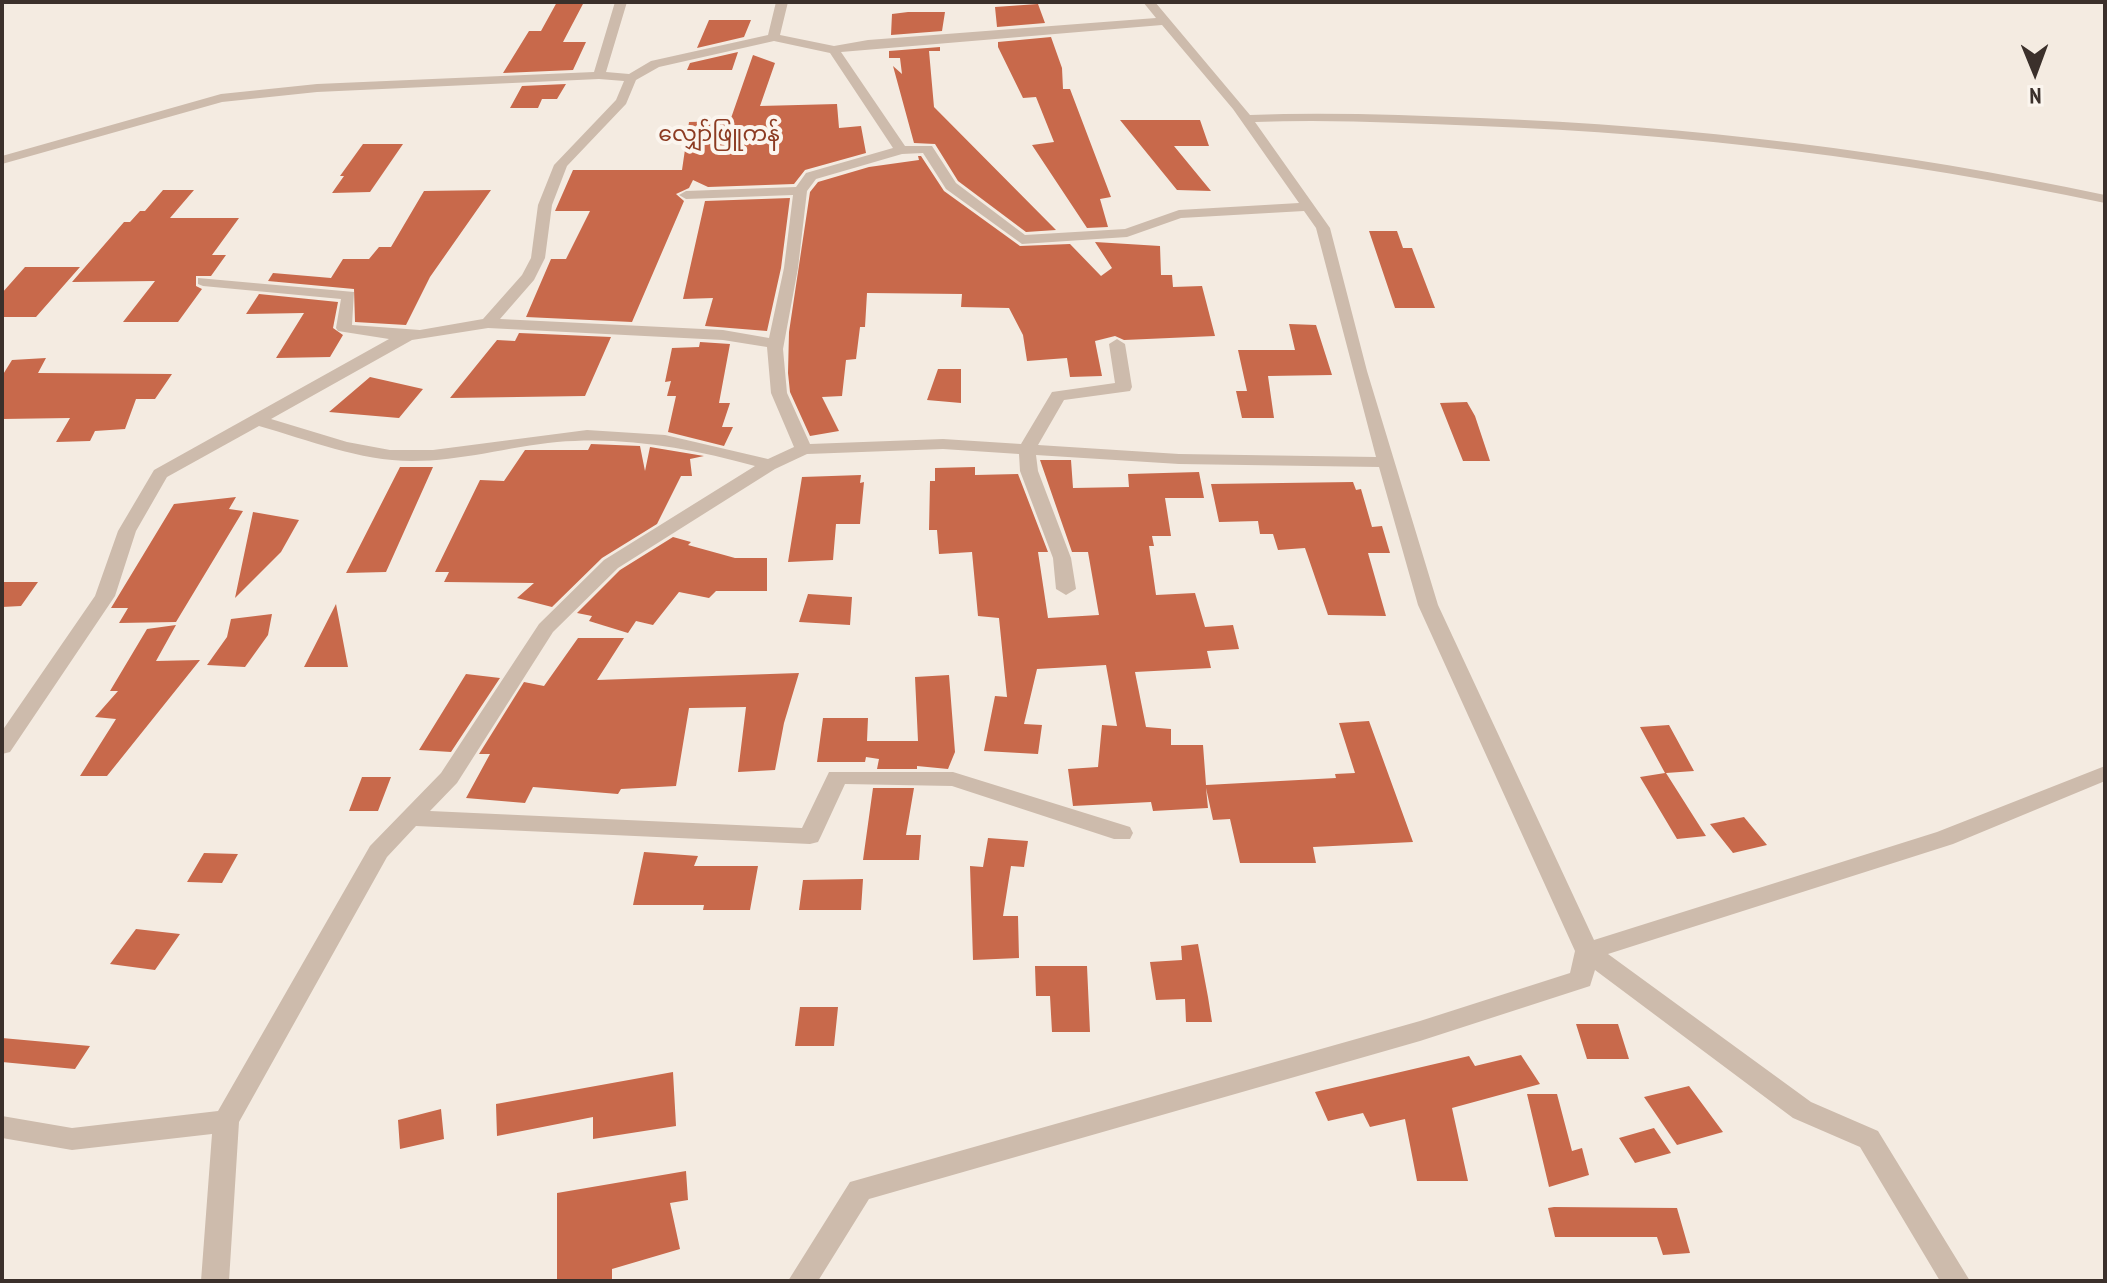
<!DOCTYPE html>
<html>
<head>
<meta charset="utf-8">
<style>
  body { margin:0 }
  #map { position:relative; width:2107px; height:1283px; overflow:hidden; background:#f4ebe1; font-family:"PT Sans Narrow",sans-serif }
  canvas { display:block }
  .frame { position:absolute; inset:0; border:4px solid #3b302b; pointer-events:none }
  .north { position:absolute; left:1995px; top:32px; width:80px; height:80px; -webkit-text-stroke:6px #fbf5ee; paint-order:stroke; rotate:179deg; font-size:22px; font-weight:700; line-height:32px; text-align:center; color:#3b302b }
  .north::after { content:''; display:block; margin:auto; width:28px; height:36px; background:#3b302b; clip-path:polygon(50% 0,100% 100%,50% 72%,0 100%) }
</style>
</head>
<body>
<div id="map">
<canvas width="2107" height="1283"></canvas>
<div class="frame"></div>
<div class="north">N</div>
</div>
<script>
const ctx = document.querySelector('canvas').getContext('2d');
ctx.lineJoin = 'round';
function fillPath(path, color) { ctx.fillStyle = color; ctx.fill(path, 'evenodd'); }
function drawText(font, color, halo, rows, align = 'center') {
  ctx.font = font + ' "PT Sans Narrow","Noto Sans Myanmar",sans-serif'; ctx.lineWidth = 8; ctx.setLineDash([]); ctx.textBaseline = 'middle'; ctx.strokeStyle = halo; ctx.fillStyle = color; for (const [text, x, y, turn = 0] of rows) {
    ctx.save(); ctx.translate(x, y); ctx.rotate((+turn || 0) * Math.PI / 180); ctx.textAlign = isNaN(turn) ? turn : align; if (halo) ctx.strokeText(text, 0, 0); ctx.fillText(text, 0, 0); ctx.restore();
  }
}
fillPath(new Path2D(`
  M557 2H584L563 42H586L573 70 503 73 529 31H541Z
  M1038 4 1045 23 997 27 995 7Z
  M908 12H945L942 31 891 35 892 14Z
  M709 20H751L744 37 697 48Z
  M1051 37 1062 68 1063 89H1070L1111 197 1100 199 1108 227 1087 228 1032 145 1054 142 1036 97 1023 98 998 47V42Z
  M940 47V51H929L934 107 1056 230 1026 232 958 181 935 144 914 143 893 66 902 74 900 58H889V51Z
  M738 52 732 70H687L690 63Z
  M753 55 775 63 760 106 837 104 839 128 861 126 866 153 805 170 794 184 708 187 693 180 689 188 676 194 684 201 632 322 526 317 551 259H566L590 211H555L573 170H682L689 122 730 121Z
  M566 84 557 99H542L538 108H510L522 86Z
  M1120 120H1200L1209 146H1174L1211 191 1177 190Z
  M363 144H403L370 192 332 193 344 176H340Z
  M918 156H921L944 191 1020 246 1070 244 1101 276 1112 268 1095 242 1160 246 1161 275H1172L1173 287 1202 286 1215 336 1124 340 1115 336 1095 341 1102 376 1070 377 1067 358 1027 361 1023 335 1009 308 961 307 962 294 867 293 865 327H860L856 359 846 360 842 396 822 397 839 431 810 436 790 392 788 373 789 332 810 192 818 182 869 167 919 160Z
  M163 190H194L170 218H239L212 255H226L211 276H196V286L202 289 178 322H123L155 281 72 282 124 222H130L140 211H145Z
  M491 190 430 277 406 325 355 322 354 289 268 281 273 273 331 278 343 259H369L379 247H391L424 191Z
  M790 198 781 268 767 331 705 326 713 298 683 299 705 201Z
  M1369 231H1397L1403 248H1412L1435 308H1395Z
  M25 267H80L36 317H2V293Z
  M259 294 338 302 333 328 343 335 330 357 276 358 304 313 246 314Z
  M1289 324 1316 325 1332 375 1268 376 1274 418H1242L1236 391H1247L1238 350H1295Z
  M519 333 611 337 585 396 450 398 497 340 515 341Z
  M700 342 730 344 719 403H730L722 427H733L724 446 668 432 676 396H667L671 381 665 382 672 348 699 347Z
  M46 358 38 373 172 374 155 399H136L125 429 95 431 90 441 56 442 70 418 2 419V376L12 360Z
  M938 369H961V403L927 400Z
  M370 377 423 389 399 418 329 412Z
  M1467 402 1475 416 1490 461H1463L1440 403Z
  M591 444 640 446 645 471 650 447 704 456 690 459 692 476H681L657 524 602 558 552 607 517 598 534 583 444 582 449 572H435L480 480 504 481 525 450H588Z
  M1040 460H1071L1073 488 1129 487 1128 474 1199 472 1204 498H1165L1171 536H1152L1154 546H1149L1156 595 1195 593 1205 627 1233 625 1239 649 1207 651 1211 668 1135 672 1146 727 1171 729V745H1203L1206 785 1336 778 1335 774 1355 773 1339 723 1369 721 1413 842 1313 847 1316 863H1240L1230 819 1213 820 1206 788 1208 808 1153 811 1151 802 1073 806 1068 769 1098 767 1102 725 1117 726 1106 665 1037 669 1024 724 1042 725 1038 754 984 751 995 696 1007 697 999 618 978 616 972 552 939 554 937 530H929L930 481H935V468L975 467V475L1018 474 1048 552H1038L1048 618 1099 615 1088 552H1072Z
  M400 467H433L386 572 346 573Z
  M861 475 860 483 864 482 860 524H836L833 560 788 562 802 477Z
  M1353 482 1356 490 1361 489 1372 527 1382 526 1390 553H1368L1386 616 1328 615 1305 548 1278 550 1273 534H1260L1258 521 1219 522 1211 484Z
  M236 497 229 509 243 511 176 622 119 623 128 608H111L174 504Z
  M253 512 299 520 281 552 235 598Z
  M673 537 691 542 688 545 735 558H767V591H716L709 598 679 592 653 625 636 621 628 633 589 621 592 616 577 613 620 570Z
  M2 582H38L21 606 2 607Z
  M808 594 852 597 850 625 799 622Z
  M336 604 348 667H304Z
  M272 614 268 635 245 667 207 665 227 637 231 619Z
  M176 625 156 661 200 660 107 776H80L116 719 95 717 118 691H110L147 629Z
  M578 638H624L597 680 799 673 784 723 775 770 738 772 746 707 689 708 676 786 621 789 618 794 533 787 525 803 466 798 490 754H479L524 682 544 686Z
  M466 674 500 678 451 752 419 750Z
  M949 675 955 752 948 769 917 766V769H877L879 759 866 757 865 762H817L823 718H868L867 741H918L915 677Z
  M1669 725 1694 771 1666 773 1706 836 1677 839 1640 777 1665 773 1640 727Z
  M362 777H391L378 811H349Z
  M873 788H914L906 835H921L919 860H863Z
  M1744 817 1767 845 1733 853 1710 824Z
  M988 838 1028 841 1024 867 1011 866 1003 916H1018L1019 958 973 960 970 866 983 867Z
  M644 852 698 856 694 866H758L750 910H703L704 905H633Z
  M204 853 238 854 222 883 187 882Z
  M863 879 861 910H799L803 880Z
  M136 929 180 934 155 970 110 964Z
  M1198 944 1208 997 1212 1022H1186L1185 999 1156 1000 1150 962 1182 960 1181 946Z
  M1035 966H1087L1090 1032H1052L1050 996H1036Z
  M800 1007H838L834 1046H795Z
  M1576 1024H1618L1629 1059H1587Z
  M2 1038 90 1046 75 1069 2 1062Z
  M1521 1055 1540 1084 1452 1108 1468 1181H1417L1405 1119 1370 1127 1363 1113 1328 1121 1315 1092 1469 1056 1475 1066Z
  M673 1072 676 1126 593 1139V1117L497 1136 496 1104Z
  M1689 1086 1723 1132 1677 1145 1644 1097Z
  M1527 1094H1557L1572 1151 1582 1148 1589 1175 1549 1187Z
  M441 1109 444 1139 400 1149 398 1120Z
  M1654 1128 1671 1153 1635 1163 1619 1138Z
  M686 1171 688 1200 670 1203 680 1249 612 1269V1281H557V1193Z
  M1554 1207 1677 1208 1690 1253 1663 1255 1657 1237H1555L1548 1208Z`), '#c8694b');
fillPath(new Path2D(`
  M615 2H627L606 72 629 74 651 61 768 35 776 2H788L780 35 834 46 868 40 1156 18 1143 2H1155L1250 115C1327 112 1403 115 1480 118 1691 126 1899 151 2105 195V203C1898 159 1691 134 1480 126 1405 123 1330 119 1255 122L1330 228 1367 371 1438 605 1594 940 1937 832 2105 766V781L1953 844 1608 954 1811 1102 1878 1131 1970 1281H1940L1860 1147 1793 1118 1595 970 1590 986 1420 1041 869 1199 818 1281H788L850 1182 1420 1021 1570 973 1575 951 1418 605 1379 467 1179 464 1036 455 1038 471 1071 558 1076 589 1066 595 1056 589 1053 558 1020 471 1019 454 943 449 807 454 775 469 618 568 553 632 457 783 430 811 802 828 829 772H953L1130 827 1133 833 1130 839H1114L952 786 845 784 821 836 818 842 810 844 416 826 387 857 239 1122 229 1281H201L212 1134 72 1150 2 1138V1116L72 1128 218 1111 370 846 441 773 539 624 604 560 755 466C690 448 624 436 557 442 508 447 461 461 412 461 359 461 309 440 259 426L167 477 136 531 115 596 10 752 2 754V731L95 596 118 531 154 470 389 339 338 331 336 328 341 299 203 286 198 284V278L354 292 352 325 420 330 483 319 522 275 531 258 538 205 554 165 616 100 624 81 599 79 317 92 222 102 2 164V156L221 94 317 84 594 72ZM1162 25 1233 109 1299 203 1179 210 1125 229 1025 235 956 183 932 146H905L841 52ZM774 41 830 53 893 148 806 173 796 187 686 191 679 195 686 199 793 195 784 268 769 338 723 330 500 319 534 280 545 258 552 205 567 166 626 104 636 80 659 67ZM923 153 946 189 1022 244 1127 237 1181 218 1304 211 1316 228 1376 457 1179 454 1038 445 1064 400 1130 391 1132 387 1125 344 1117 339 1109 344 1115 383 1052 392 1021 444 943 439 810 444 787 393 783 349 798 268 807 191 816 179 902 154ZM488 328 723 340 767 347 771 393 794 447 768 459 665 435 587 430 433 450H390L347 442 271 419 412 340Z`), '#cdbbac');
drawText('22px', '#8c3b22', '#fbf5ee', [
  ["လျှော်ဖြူကန်",719,135]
]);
</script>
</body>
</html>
